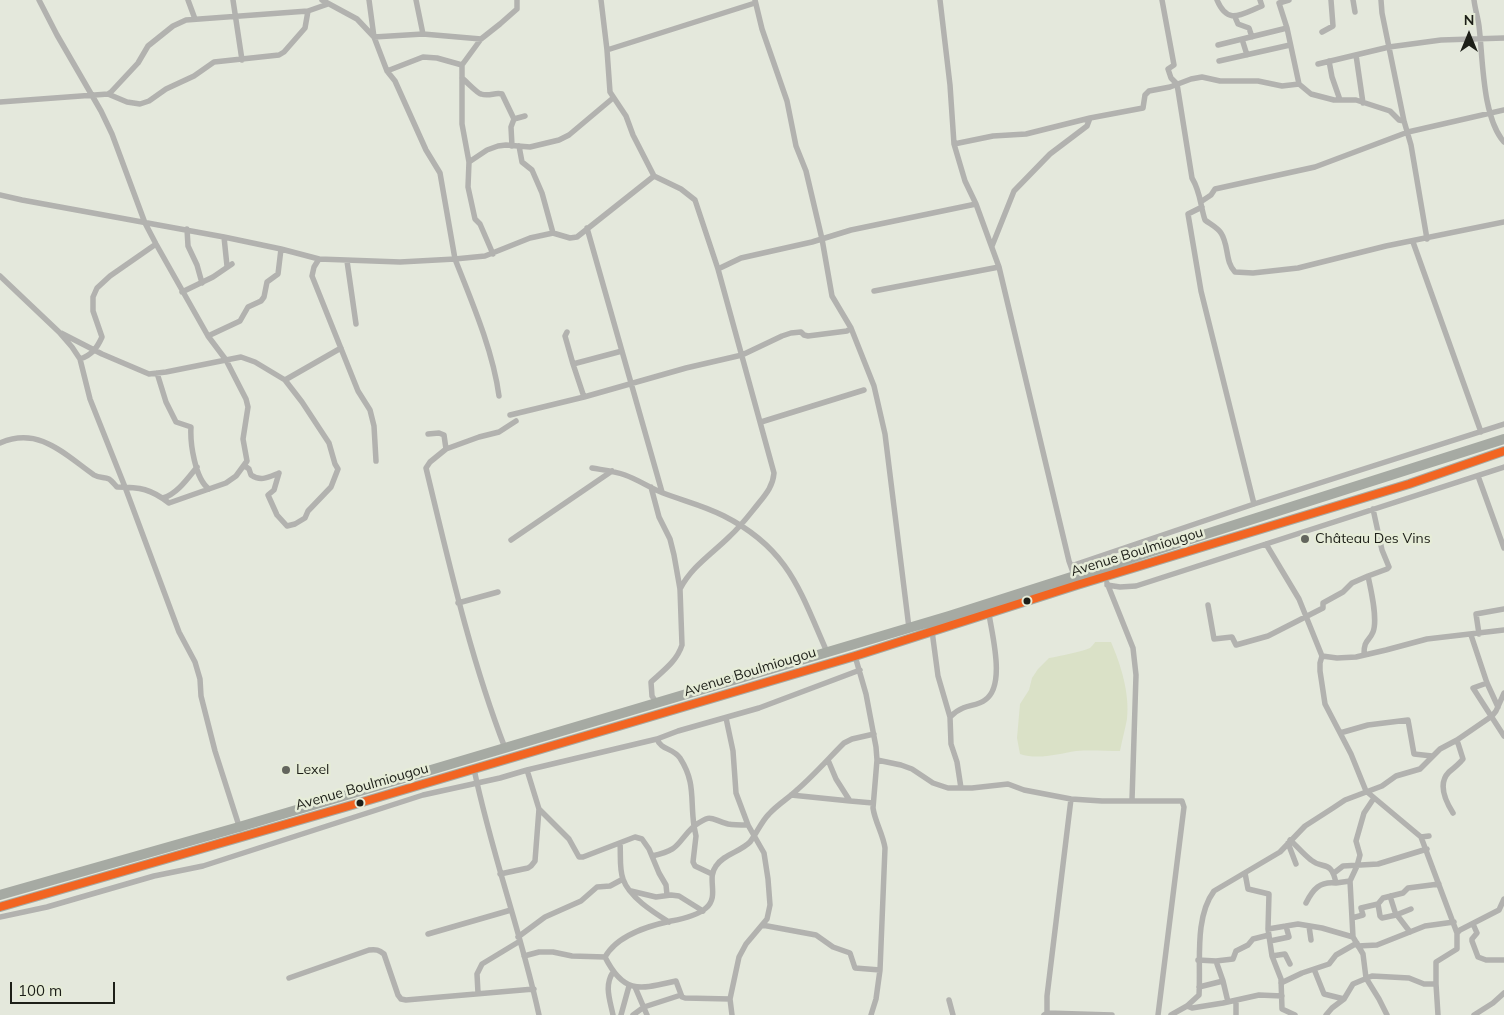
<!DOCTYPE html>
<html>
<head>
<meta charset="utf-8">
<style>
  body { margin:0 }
  #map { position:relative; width:1504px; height:1015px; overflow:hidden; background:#e4e8dc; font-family:Mulish,sans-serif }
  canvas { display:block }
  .north { position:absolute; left:1444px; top:10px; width:50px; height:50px; -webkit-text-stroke:4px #e6ecd8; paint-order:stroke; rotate:0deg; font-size:14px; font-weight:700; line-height:20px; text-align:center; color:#1d1f18 }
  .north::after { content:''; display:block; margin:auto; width:18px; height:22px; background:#1d1f18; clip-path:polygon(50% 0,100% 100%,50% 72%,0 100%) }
  .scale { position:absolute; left:10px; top:982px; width:105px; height:22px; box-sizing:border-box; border:2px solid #1d1f18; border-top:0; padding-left:6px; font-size:15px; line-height:18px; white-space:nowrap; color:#1d1f18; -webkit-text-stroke:4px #e6ecd8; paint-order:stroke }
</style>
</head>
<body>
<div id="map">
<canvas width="1504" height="1015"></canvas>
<div class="north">N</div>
<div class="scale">100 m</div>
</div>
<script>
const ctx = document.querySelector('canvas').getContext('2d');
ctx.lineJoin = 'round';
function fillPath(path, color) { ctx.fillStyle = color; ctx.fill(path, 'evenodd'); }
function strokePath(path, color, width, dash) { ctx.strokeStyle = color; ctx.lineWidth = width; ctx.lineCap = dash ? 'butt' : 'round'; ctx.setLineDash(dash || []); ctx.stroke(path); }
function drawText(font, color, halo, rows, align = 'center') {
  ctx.font = font + ' Mulish,sans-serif'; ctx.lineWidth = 5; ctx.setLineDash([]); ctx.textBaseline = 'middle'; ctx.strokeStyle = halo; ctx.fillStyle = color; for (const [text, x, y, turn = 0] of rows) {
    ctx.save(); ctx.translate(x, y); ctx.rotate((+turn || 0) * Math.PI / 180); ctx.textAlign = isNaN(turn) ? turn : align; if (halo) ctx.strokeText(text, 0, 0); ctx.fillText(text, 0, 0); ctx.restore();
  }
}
fillPath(new Path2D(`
  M1095 642H1111C1121 665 1130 694 1127 719 1125 730 1122 740 1120 751 1106 751 1090 750 1076 751 1058 754 1038 760 1020 754L1017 738 1020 704 1029 690 1032 678 1038 669 1049 658C1056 657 1084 651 1090 648 1091 647 1095 643 1095 642Z`), '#dae1c7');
strokePath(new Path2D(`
  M188 0 195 19
  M233 0 242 60
  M322 0 357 19 374 37 387 71 395 81 426 150 440 173 455 259 485 256 530 238 553 233 570 238 577 237 654 176
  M369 0 374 37 423 34 481 39
  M416 0 423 34
  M601 0 607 50 610 92 626 116 633 135 654 176 681 189 695 200 718 269 774 473C773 486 766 494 758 504 749 515 741 526 730 536 712 554 692 566 680 589
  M940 0 950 85 954 144 965 181 976 204 999 267 1069 561 1075 578
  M1162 0 1174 65 1168 69 1171 78 1177 84 1192 178C1201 193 1200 205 1205 220 1210 224 1218 228 1221 233 1229 245 1225 262 1235 272L1253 273 1298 268 1386 246 1504 222
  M1217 0C1228 26 1241 14 1262 6L1260 0
  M1289 0 1279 3 1287 28 1299 84
  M1353 0 1355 12
  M1381 0 1382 13 1404 121 1411 145 1427 239
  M1474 0C1475 9 1478 18 1479 26 1483 58 1482 117 1504 142
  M1235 17 1238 24 1249 28 1252 37
  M1322 32 1333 26 1331 0
  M1242 39 1247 55
  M1218 45 1287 28
  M607 50 755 3
  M1356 55 1363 103
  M1219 61 1290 45
  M1329 61 1332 77 1340 100
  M1318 64 1389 47 1441 40 1504 38
  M387 71 423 57 437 58 462 65
  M462 78C467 82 477 93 481 94 489 97 495 92 502 94L514 119
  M108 94 127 102 140 104 149 101 166 89 194 76 214 62 279 55 284 52 305 28 308 11
  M0 102 108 94 111 92 138 63 148 46 173 26 186 20 308 11 328 4
  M954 144 993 136 1026 134 1090 118 1143 108 1145 95 1149 91 1170 87 1191 79 1202 77 1220 81H1258L1282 86 1299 84 1311 94 1334 100H1356L1390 111 1399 120 1404 121
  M512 146 511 127 514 119 525 116
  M519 146 522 162 532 170 542 193 553 233
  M469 162 487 150 498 146 506 145 530 147 559 140 569 135 613 98
  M0 195 22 200 224 237 281 249 319 259 400 262 455 259C472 302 493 351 499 396
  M1202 201 1211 195 1215 189 1315 167 1408 132 1504 110
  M1202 207 1188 214 1201 291 1254 504
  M587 228 662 492
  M187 229 188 246 197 265 202 283
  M224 237 227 266
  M1413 242 1481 432
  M992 246 1014 191 1050 154 1087 126 1090 118
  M493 254 480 224 475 219 468 187 469 162 462 124V65L481 39 500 24 517 9V0
  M319 259 314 267 312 276 358 391 370 410 374 426 376 461
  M347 261 356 324
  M718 269 741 258 812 242 851 230 976 204
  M0 276 59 332 72 347 80 359 90 399 125 487 179 632 195 662 200 679 201 696 215 751 240 829
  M874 291 999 267
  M182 292 213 277 232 264
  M851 328 874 386 885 434 909 628
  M567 332 565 336 573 364 622 351
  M61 333 102 354 149 374 166 372 241 357 255 362 285 380 302 402 329 443 335 464 338 469 331 487 308 511 305 518 295 524 287 526 277 515 268 495 274 490 279 473
  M208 336 240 321 248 307 261 301 264 297 267 282 278 274 281 249
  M80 359C92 355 97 348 102 337L93 311V297L97 288 110 276 156 244
  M573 364 584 397
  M157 373 166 402 176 422 191 427C190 443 195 479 209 489
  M285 380 341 348
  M510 415 584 397 686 368 742 355 782 336 791 333 801 332 804 335 808 336 847 331 851 328 832 296 822 239 806 171 796 146 787 101 762 29 755 0
  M761 422 864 390
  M428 434 439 433 444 435 446 449
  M0 443C39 426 64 454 94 475 99 478 104 477 109 479 112 481 115 485 117 487 140 487 151 489 169 503L226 483 236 476 247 461 243 439 248 407 246 399 226 360 208 336 156 244 145 223 112 134 101 111 57 35 39 0
  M245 466 249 469 251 475C261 482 269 477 279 473
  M592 468C603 470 614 471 625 475 639 480 650 488 663 493 684 501 705 506 724 516 789 549 800 591 827 652
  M1478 476 1504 548
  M651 487 659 517 670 539 674 555 680 589 682 645C677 661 663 671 651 682L652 696 656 702
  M163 498C177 494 188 478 197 467
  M511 540 612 471
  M1266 544 1299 599 1322 656 1320 663V671L1325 704 1351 754 1366 791 1421 837 1429 836
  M1071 566 1254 504 1504 424
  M1107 583 1133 648 1136 675 1132 800
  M1107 585 1120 587 1136 586 1504 467
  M458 603 498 592
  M1208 605 1214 639 1232 637 1236 645 1268 636 1323 608V603L1343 592 1352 583 1368 576
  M932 631 938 676 950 717
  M1479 634 1476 614 1504 609
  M1471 635 1487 683 1498 707
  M1364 654C1364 639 1369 642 1373 632 1378 619 1371 590 1368 576L1387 569 1389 567 1382 550 1373 509
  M855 656 866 694 876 747 877 760 873 808C875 822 883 834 885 848L880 970 876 999 871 1015
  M1322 656 1337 658 1356 657 1386 650 1427 639 1504 630
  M1487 683 1473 688 1504 736
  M726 718 733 751 736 793 748 825 764 853 768 879 770 905 767 919 746 944 739 957 730 999 732 1015
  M1340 733 1368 725 1408 720 1414 754 1432 756
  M505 748C470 657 449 563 426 468L430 462 446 449 479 437 499 432 516 421
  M877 760 901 765 912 769 933 783 948 788H972L1008 784 1024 790 1071 799 1102 801H1182L1184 807 1158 1015
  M474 769C491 852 521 932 539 1015
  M961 788 957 762 951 744 950 717C954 713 958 710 963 708 970 705 979 705 985 700 1006 686 992 635 989 614
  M791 795 850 801 836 779 828 760
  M1374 798 1364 813 1356 841 1360 855 1357 866 1350 881 1353 937 1363 954 1366 978 1379 999 1387 1015
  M850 801 873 803
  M539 809 569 839 579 857H583L635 837 642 839 649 849 659 873 666 885 667 895
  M1453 813C1446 802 1437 784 1449 772 1454 768 1459 764 1463 759L1457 740 1492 716 1496 711 1504 693
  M1421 837 1457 933
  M1290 840C1297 846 1303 854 1311 860 1323 870 1331 859 1336 883L1350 881
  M620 843C621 855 619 868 623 879 629 897 653 912 669 922
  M1288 843 1296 864
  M652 856C682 849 675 844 694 826 690 799 696 783 680 758 673 748 661 750 657 739
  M1245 873 1248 889 1269 894 1268 929 1272 956 1281 979 1282 1009 1295 1015
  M1334 873 1343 866 1378 864 1427 849
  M500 874 528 868 531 866 535 861 539 809 527 770
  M712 874 695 866 693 862 696 836 694 826C713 813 709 819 728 824 734 825 741 825 748 825
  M631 891 656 897 671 895 679 896 703 911
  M1390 896 1396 915
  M1306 903C1313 889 1320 881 1336 883
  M1378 904 1380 916 1382 918 1396 915 1411 909
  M1397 915 1410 932
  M0 917 47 907 154 876 203 866 423 795 500 778 527 770 657 739 678 731 759 708 860 670
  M1352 918 1363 915 1361 908 1378 904 1383 898 1403 893 1408 888 1439 884
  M1473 924 1477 933 1472 939V941L1478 957 1486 960H1504
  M762 925 816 935 833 947 850 953 855 968 880 970
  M1309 926 1311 940
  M1268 929 1298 924 1322 928 1353 937
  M428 934 511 910
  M518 937 545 917 581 901 597 887 610 886 623 879
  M1270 941 1289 937 1286 926
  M1358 946 1377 945 1425 926 1454 922
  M524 956 539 952H553L572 956 605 957C617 935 648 926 671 921 682 919 697 916 706 908 720 896 706 879 716 866 724 854 740 852 750 842 757 833 761 822 769 814 778 804 789 798 798 789 814 775 829 758 844 743L852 739 874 734
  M1272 956 1285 954 1290 964
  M605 957C624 995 640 989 676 981L682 997 685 998 730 999
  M1198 960 1216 961 1233 959 1236 951 1248 945 1253 939 1269 935
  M1216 961 1223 981
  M1314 969 1324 994 1344 999
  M613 972C604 986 610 1000 613 1015
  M289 978 369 950C376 949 379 950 384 954L398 995 401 999 406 1000 534 989
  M1281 983 1302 973 1329 964 1336 955 1357 943
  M1436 984 1438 1015
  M635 987 647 1015
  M1199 987 1223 981 1228 1002
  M478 993 477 974 482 964 520 941
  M949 1000 953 1015
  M1187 1006 1192 1008 1223 1003 1259 995 1282 996
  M1047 1013 1112 1015
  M621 1015 629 986
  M633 1015 644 1007 681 995
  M1044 1015 1047 1013V996L1071 799
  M1171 1015 1187 1006 1199 995C1201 963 1194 918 1214 891L1280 852 1305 826 1333 808 1345 800 1382 786 1396 776 1420 769 1440 749 1457 740
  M1236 1015V1000
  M1326 1015 1332 1008 1344 999 1353 984 1372 976 1409 978 1424 984H1436V962L1457 949V933L1460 930 1499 910 1504 899
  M1474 1015 1493 1003 1504 993`), '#b2b2af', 5.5);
strokePath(new Path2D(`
  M0 895 239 827 949 616 1504 439
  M0 907 359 803 855 656 1077 585 1409 484 1504 451`), '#a6aaa3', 10);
strokePath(new Path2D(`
  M0 907 359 803 855 656 1077 585 1409 484 1504 451`), '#f26522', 8);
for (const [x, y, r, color] of [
  [1305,539,5,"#63655d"],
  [1027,601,4.5,"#1d1f18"],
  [286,770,5,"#63655d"],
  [360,803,4.5,"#1d1f18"]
]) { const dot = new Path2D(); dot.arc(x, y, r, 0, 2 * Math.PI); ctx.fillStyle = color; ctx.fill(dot); strokePath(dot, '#e6ecd8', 2); }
drawText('14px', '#1d1f18', '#e6ecd8', [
  ["Château Des Vins",1315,539],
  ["Lexel",296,770]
], 'left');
drawText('14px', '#1d1f18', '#e6ecd8', [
  ["Avenue Boulmiougou",1137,552,-17],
  ["Avenue Boulmiougou",750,672,-17],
  ["Avenue Boulmiougou",362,787,-16]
]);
</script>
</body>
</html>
